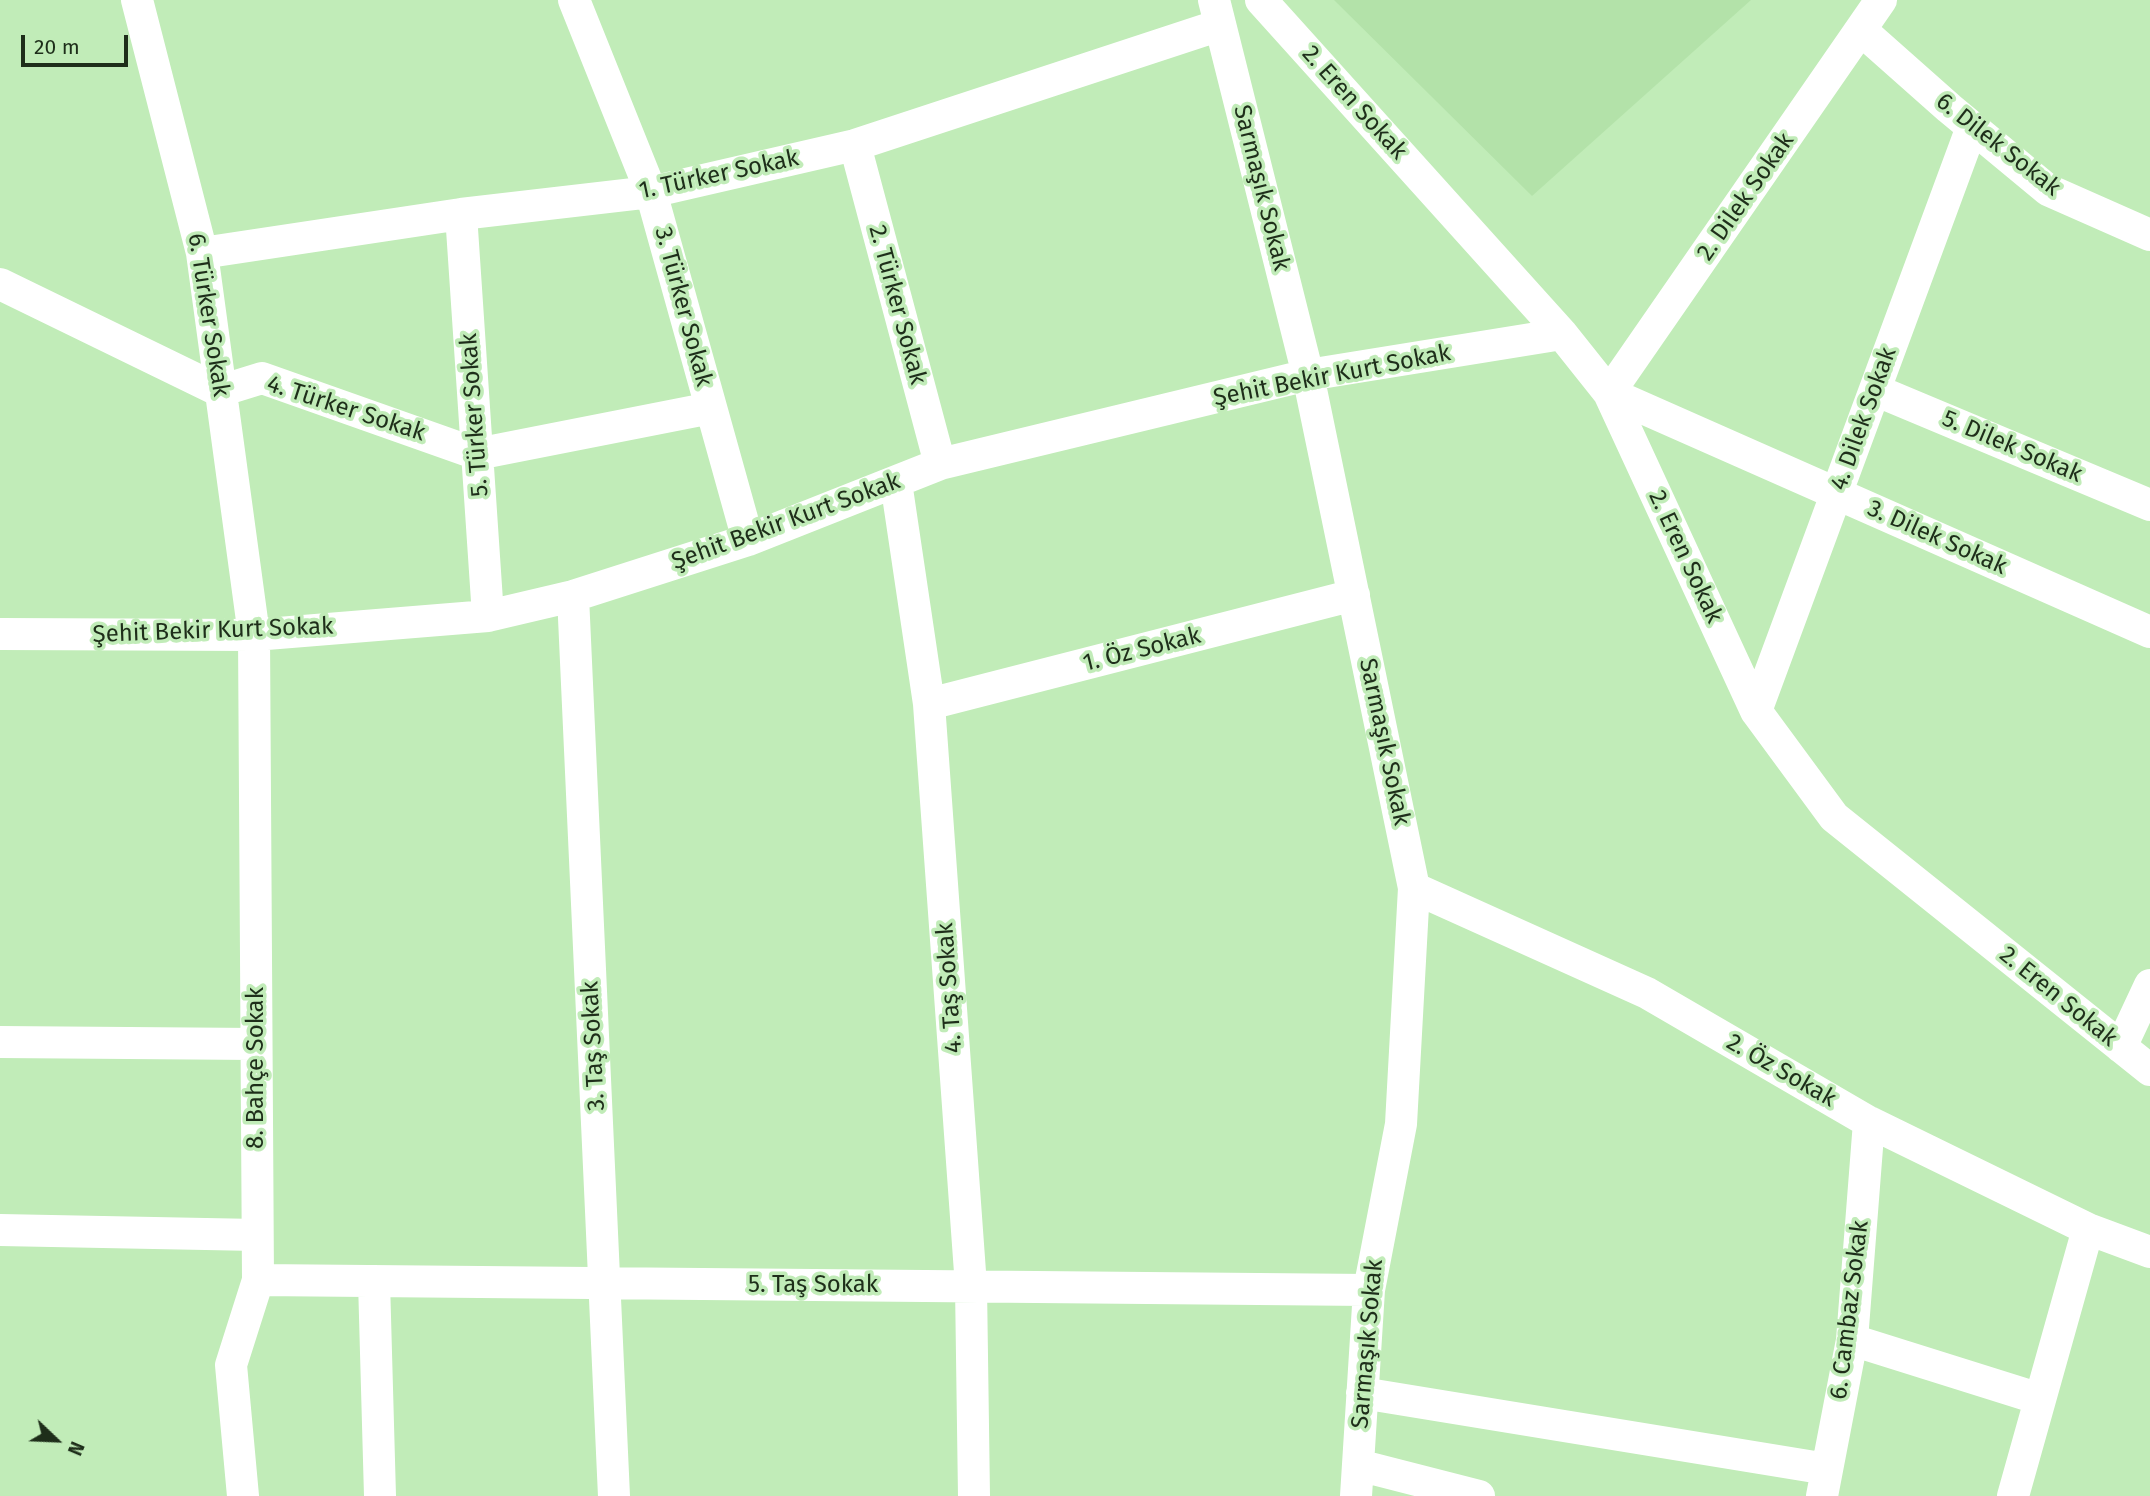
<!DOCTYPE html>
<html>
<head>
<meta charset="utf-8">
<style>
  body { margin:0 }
  #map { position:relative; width:2150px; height:1496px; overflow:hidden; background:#c1ecb8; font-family:"Fira Sans",sans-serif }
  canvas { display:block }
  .north { position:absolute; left:21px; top:1405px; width:70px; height:70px; -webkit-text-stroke:5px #c1ecb8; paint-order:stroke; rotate:113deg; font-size:19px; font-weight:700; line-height:28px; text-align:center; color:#1e2e1a }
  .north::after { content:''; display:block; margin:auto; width:24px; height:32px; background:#1e2e1a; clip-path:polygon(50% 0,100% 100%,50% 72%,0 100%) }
  .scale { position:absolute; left:21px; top:35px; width:107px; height:32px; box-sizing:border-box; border:4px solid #1e2e1a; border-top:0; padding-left:9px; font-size:21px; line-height:24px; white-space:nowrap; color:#1e2e1a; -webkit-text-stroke:5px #c1ecb8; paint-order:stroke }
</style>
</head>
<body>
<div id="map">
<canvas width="2150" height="1496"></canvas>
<div class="north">N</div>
<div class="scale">20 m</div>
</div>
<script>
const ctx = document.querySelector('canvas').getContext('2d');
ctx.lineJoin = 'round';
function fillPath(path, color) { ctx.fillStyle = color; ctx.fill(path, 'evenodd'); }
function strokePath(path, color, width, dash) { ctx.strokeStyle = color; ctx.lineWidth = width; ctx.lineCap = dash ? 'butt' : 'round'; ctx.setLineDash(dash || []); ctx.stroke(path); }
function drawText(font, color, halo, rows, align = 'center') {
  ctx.font = font + ' "Fira Sans",sans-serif'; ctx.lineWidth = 7; ctx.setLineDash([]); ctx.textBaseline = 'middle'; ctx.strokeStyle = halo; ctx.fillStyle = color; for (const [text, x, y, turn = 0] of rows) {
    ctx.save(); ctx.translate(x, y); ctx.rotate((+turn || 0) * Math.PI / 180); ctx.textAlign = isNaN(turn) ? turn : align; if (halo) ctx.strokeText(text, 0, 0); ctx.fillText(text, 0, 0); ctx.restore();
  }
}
fillPath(new Path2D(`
  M1334 0H1751L1532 196Z`), '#b3e2a9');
strokePath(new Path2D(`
  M137 0 202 253 254 635 258 1280 231 1365 243 1496
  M574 0 651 192 748 540
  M1214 0 1308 375 1414 888 1401 1124 1369 1290 1356 1496
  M1261 0 1562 334 1609 393 1756 711 1834 817 2150 1070
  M1881 0 1609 393 2150 632
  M1861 30 1949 108 2048 190 2150 235
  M855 145 940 464
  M461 214 488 616
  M202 253 461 214 651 192 855 145 1220 25
  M0 284 220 391 262 378 477 454 711 408
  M1875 390 2150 505
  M896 482 929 704 971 1286 974 1496
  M573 596 614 1496
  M0 634 254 635 488 616 573 596 748 540 940 464 1308 375 1562 334
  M929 704 1354 595
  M1756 711 1972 127
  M1414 888 1647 993 1869 1122 2088 1229 2150 1252
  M0 1042 256 1044
  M2121 1047 2150 985
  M0 1230 257 1235
  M258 1280 1369 1290
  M374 1281 380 1496
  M1852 1340 2040 1399
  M1362 1393 1827 1469
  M1358 1465 1479 1496
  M1822 1496 1852 1340 1869 1122
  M2013 1496 2088 1229`), '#fff', 32);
drawText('24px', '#1e2e1a', '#c1ecb8', [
  ["2. Eren Sokak",1354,103,48],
  ["6. Dilek Sokak",1998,145,38],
  ["1. Türker Sokak",719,175,-12],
  ["Sarmaşık Sokak",1261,188,76],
  ["2. Dilek Sokak",1746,197,-55],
  ["2. Türker Sokak",897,305,75],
  ["3. Türker Sokak",683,307,75],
  ["6. Türker Sokak",208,315,81],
  ["Şehit Bekir Kurt Sokak",1332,376,-11],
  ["4. Türker Sokak",346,409,18],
  ["5. Türker Sokak",475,415,-94],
  ["4. Dilek Sokak",1864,419,-70],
  ["5. Dilek Sokak",2012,447,23],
  ["Şehit Bekir Kurt Sokak",786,522,-20],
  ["3. Dilek Sokak",1937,538,24],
  ["2. Eren Sokak",1685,557,65],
  ["Şehit Bekir Kurt Sokak",213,631,-2],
  ["1. Öz Sokak",1142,650,-14],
  ["Sarmaşık Sokak",1384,742,78],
  ["4. Taş Sokak",950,988,-94],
  ["2. Eren Sokak",2058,997,39],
  ["3. Taş Sokak",594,1046,-93],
  ["8. Bahçe Sokak",256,1068,-90],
  ["2. Öz Sokak",1781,1071,30],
  ["5. Taş Sokak",813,1285],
  ["6. Cambaz Sokak",1850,1310,-83],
  ["Sarmaşık Sokak",1368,1344,-85]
]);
</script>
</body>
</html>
